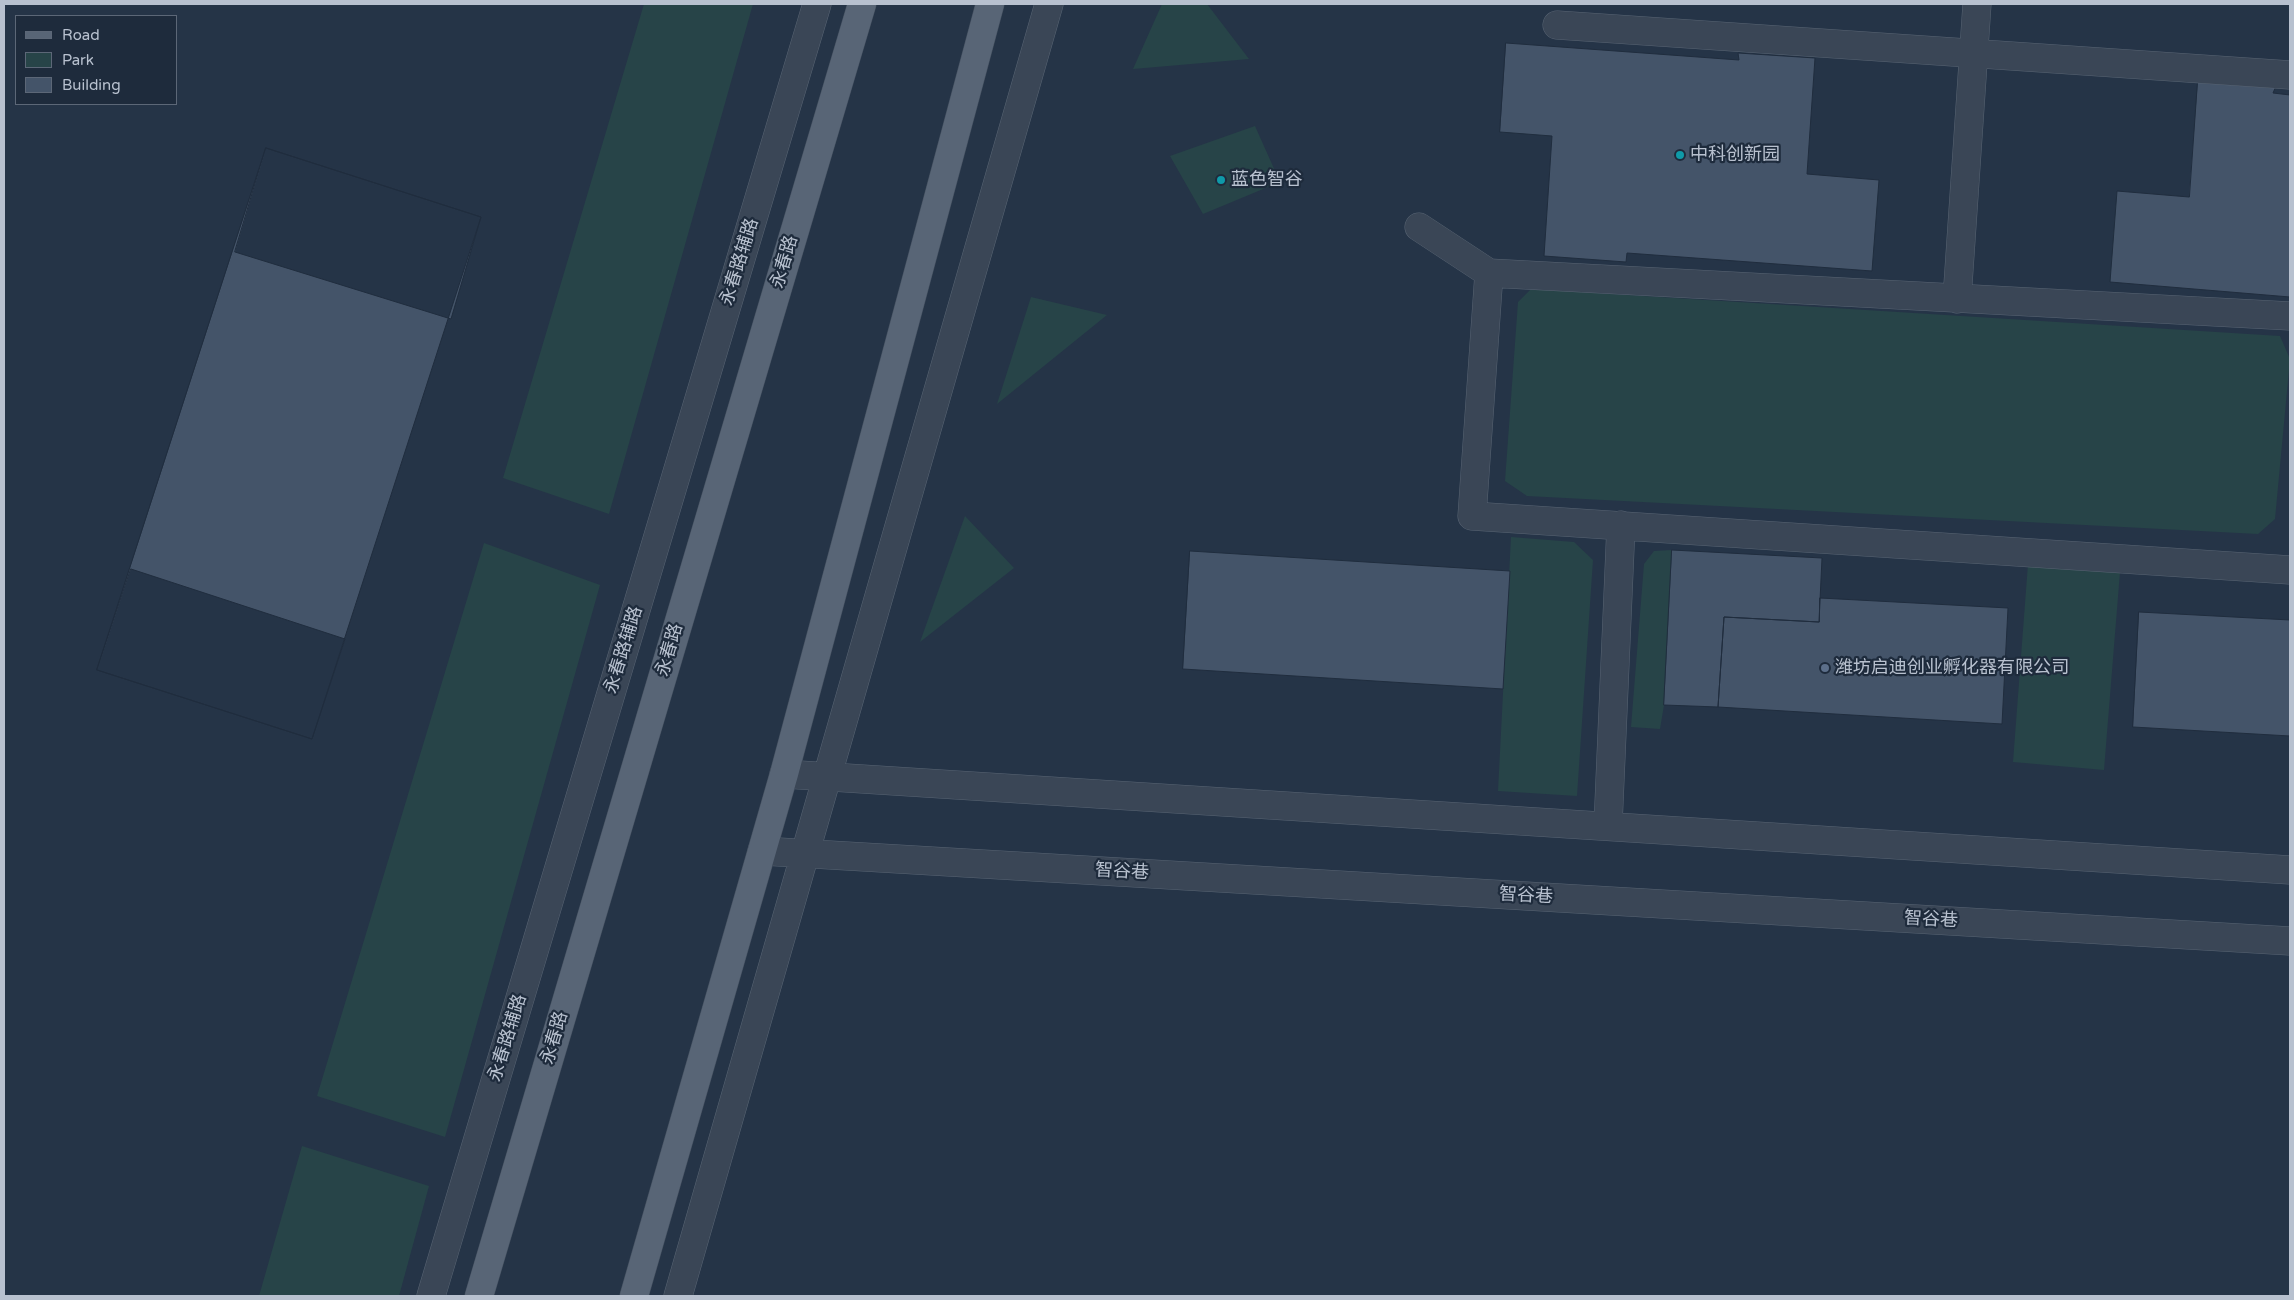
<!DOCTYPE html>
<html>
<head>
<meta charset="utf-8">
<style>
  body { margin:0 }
  #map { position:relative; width:2294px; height:1300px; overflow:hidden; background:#253447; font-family:"Varela Round",sans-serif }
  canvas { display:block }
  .frame { position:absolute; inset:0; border:5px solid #b8c1cf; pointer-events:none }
  .legend { position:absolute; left:15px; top:15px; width:162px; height:90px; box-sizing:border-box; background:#1e2b3c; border:1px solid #5c6777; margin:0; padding:6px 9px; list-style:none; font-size:15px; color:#b8c1cf }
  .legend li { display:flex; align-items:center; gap:10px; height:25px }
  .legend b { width:25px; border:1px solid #5c6777 }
</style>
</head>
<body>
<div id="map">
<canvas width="2294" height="1300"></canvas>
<div class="frame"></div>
<ul class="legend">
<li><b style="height:6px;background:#586576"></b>Road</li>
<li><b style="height:14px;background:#274448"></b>Park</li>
<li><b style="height:14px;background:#445469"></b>Building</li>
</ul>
</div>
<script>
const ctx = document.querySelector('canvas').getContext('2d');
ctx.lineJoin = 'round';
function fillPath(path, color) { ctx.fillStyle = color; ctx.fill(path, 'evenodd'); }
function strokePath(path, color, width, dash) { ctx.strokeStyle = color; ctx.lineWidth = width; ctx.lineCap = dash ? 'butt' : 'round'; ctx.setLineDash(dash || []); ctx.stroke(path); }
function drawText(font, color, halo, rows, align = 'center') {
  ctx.font = font + ' "Varela Round","Noto Sans SC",sans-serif'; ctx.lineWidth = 4.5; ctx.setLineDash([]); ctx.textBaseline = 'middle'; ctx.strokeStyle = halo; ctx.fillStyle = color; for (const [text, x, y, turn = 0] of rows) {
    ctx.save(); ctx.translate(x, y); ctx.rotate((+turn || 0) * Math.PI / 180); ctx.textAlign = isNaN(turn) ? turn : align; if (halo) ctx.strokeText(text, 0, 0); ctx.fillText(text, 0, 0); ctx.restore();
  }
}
fillPath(new Path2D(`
  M644 4H753L609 514 503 478Z
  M1162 4H1207L1249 59 1133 69Z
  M1255 126 1280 182 1203 214 1170 156Z
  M1531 289 2280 336 2290 359 2275 519 2258 534 1527 496 1505 481 1518 302Z
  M1031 297 1107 315 997 404Z
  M965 516 1014 568 920 642Z
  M1511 537 1574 542 1593 560 1577 796 1498 791Z
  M484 543 600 585 445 1137 317 1096Z
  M1672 550 1664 705 1660 729 1631 727 1644 564 1654 551Z
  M2028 564 2120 572 2104 770 2013 762Z
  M302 1146 429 1186 399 1296H259Z`), '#274448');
const building = new Path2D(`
  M1506 43 1739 60 1738 53 1815 58 1807 174 1879 180 1872 271 1627 253 1626 262 1544 256 1552 136 1500 132Z
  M2198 80 2276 86 2273 93 2290 95V297L2110 282 2117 191 2189 197Z
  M266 148 481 217 451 319 235 252Z
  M266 148 481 217 312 739 97 670Z
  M1672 550 1822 558 1819 622 1724 617 1718 707 1664 705Z
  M1190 551 1510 571 1503 689 1183 669Z
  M131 569 345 639 312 739 97 670Z
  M1820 598 2008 608 2002 724 1718 707 1724 617 1819 622Z
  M2139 612 2290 620V736L2133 727Z`);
fillPath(building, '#445469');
strokePath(building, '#202d3e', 1);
const minor = new Path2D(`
  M1557 25 2290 75
  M1419 227 1489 273
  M1957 299 1977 4
  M2290 316 1489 273 1472 516 2290 570
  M784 774 2290 870
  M1608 826 1621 525
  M762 851 2290 941
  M431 1296 817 4
  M678 1296 1049 4`);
const major = new Path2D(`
  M479 1296 862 4
  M634 1296 784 774 990 4`);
strokePath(minor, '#586473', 29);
strokePath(major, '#434f5f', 29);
strokePath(minor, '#3a4656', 28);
strokePath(major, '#586576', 28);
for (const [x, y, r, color] of [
  [1680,155,5,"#0f9aa8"],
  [1221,180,5,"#0f9aa8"],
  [1825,668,5,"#5c6f8a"]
]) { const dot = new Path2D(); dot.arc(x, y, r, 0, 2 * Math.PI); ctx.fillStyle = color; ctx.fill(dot); strokePath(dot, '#1e2b3c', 2); }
drawText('18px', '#b8c1cf', '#1e2b3c', [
  ["中科创新园",1690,155],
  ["蓝色智谷",1231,180],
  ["潍坊启迪创业孵化器有限公司",1835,668]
], 'left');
drawText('18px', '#b8c1cf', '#1e2b3c', [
  ["永春路辅路",740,262,-73],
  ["永春路",785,262,-74],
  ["永春路辅路",624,650,-73],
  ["永春路",670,650,-74],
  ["智谷巷",1122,872,3],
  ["智谷巷",1526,896,3],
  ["智谷巷",1931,920,3],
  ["永春路辅路",508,1038,-73],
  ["永春路",555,1038,-74]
]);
</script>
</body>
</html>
